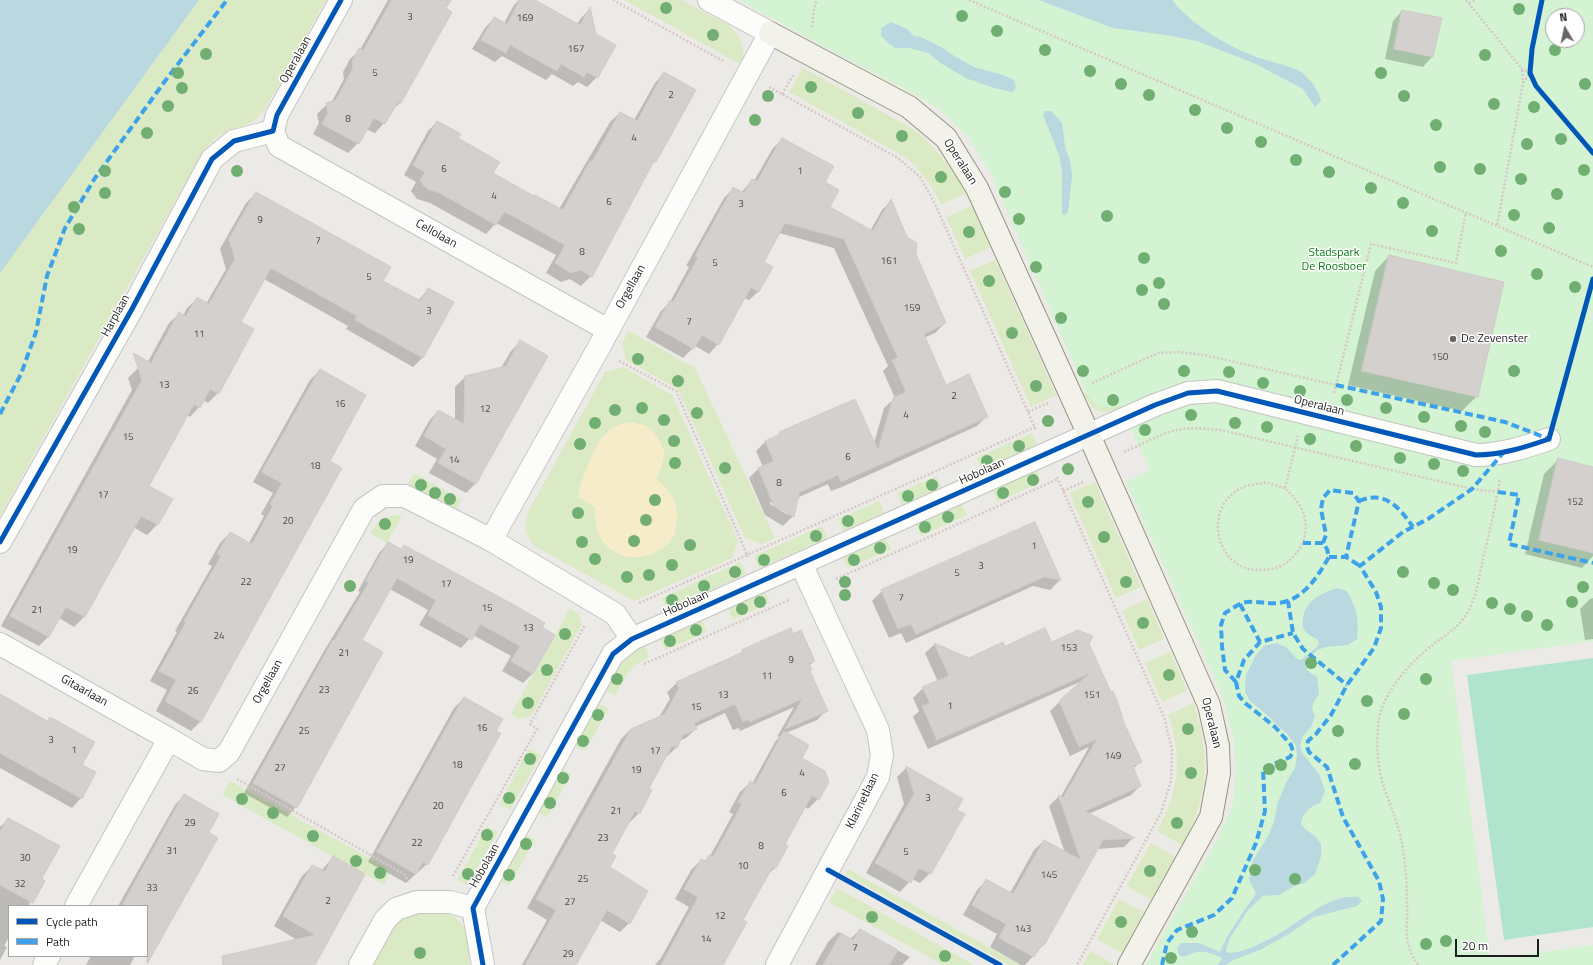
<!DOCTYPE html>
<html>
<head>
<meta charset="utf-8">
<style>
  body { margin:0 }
  #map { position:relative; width:1593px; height:965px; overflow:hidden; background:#eceae6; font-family:"Titillium Web",sans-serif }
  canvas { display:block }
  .legend { position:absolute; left:8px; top:905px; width:140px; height:52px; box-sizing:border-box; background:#fff; border:1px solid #a5a5a5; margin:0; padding:5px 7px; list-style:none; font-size:12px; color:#1e1e1e }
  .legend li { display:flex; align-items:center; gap:8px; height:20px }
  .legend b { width:20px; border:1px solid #a5a5a5 }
  .north { position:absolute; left:1545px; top:8px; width:40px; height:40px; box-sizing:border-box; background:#fff; border:1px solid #a5a5a5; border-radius:50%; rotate:351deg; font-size:11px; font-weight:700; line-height:16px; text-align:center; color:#1e1e1e }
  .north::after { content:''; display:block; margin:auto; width:14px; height:18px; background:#666564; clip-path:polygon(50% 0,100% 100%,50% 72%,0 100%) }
  .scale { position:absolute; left:1455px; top:939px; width:84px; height:18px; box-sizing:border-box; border:2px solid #1e1e1e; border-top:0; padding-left:5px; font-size:12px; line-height:14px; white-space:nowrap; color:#1e1e1e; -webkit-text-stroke:3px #fff; paint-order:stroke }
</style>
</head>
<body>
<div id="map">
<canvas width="1593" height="965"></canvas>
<ul class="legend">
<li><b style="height:5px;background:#0057b8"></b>Cycle path</li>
<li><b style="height:5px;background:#3da2ea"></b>Path</li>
</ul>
<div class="north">N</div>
<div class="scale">20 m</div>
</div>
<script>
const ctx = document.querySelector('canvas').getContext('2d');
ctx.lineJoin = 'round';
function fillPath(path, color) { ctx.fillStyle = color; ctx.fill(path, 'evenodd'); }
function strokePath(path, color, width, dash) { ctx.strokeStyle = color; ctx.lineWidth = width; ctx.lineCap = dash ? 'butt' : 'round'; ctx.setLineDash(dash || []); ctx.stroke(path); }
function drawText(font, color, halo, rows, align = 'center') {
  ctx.font = font + ' "Titillium Web",sans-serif'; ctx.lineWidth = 3; ctx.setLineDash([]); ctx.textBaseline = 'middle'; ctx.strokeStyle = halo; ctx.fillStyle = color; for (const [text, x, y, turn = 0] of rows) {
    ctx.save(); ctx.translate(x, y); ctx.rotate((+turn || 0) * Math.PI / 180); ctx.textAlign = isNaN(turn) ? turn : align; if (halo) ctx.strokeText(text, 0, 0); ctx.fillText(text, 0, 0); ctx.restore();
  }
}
fillPath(new Path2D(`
  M199 0H326L266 107C253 126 247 123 228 131 217 136 210 143 203 151L0 516V273Z
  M624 0H682L730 26C742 38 745 49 742 65Z
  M803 68 913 129C936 148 952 168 966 193L941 205C932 185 921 170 905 157L789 92Z
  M972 206 991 247 965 259 946 217Z
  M995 260 1056 395 1031 407 970 271Z
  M629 331 695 368 775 538 762 544 745 538 678 389 626 360 622 343Z
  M623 367 672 395 738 541 732 558 634 601 536 547C526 537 523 528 527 514L605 372Z
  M1123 377V407C1105 415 1093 415 1084 394Z
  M1032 433 1037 445 982 470 976 458Z
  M1036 471 1041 482 997 502 992 490Z
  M414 473 462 500 455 511 408 485Z
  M936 476 942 487 902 505 897 493Z
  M1095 482 1141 587 1116 598 1069 493Z
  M879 501 884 513 843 531 838 519Z
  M962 504 967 515 921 536 916 524Z
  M395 515 402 516 387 543 370 533C377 523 382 517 395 515Z
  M822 526 827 538 759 568 754 556Z
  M885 538 891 549 848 568 843 557Z
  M740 562 746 574 667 610 662 598Z
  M765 591 770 603 733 620 728 608Z
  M1147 599 1164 639 1139 650 1122 611Z
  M570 608 579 614 582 624 531 716 519 719 511 714Z
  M702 620 707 632 665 650 660 638Z
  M644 645 649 657C630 666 625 678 615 696L604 690C615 671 623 654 644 645Z
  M1170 652 1187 690 1162 702 1145 663Z
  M597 703 608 709 585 751 573 745Z
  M1193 703C1211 753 1209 798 1182 845L1157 831C1179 791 1183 759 1168 715Z
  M529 749 541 755 510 810 499 804Z
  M560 768 571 774 547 817 536 812Z
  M230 781 384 866 386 868 389 874 384 885 223 795Z
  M487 826 498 832 467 885 457 880Z
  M523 833 535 840 509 885 498 879Z
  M1151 843 1175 857 1151 900 1127 886Z
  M848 869 1021 965H1009L845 874Z
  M837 888 974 965H943L829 902Z
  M1119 899 1144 912 1122 953 1097 939Z
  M416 912C424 912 433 910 441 912 469 917 469 943 469 965H370L396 921Z
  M1090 951 1115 965H1083Z`), '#d9eac4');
fillPath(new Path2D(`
  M632 422 647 426 657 436 665 452 661 468 656 479C670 489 679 503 677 520 676 524 676 529 675 533 673 539 667 545 661 549 641 562 614 561 600 537 595 528 595 517 595 507L578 497C583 476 594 438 614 427 619 424 626 423 632 422Z`), '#f6ecc9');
fillPath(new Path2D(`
  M739 0H1593V641L1451 661 1490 959 1593 945V965H1146L1217 840 1233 805 1236 766 1233 736 1221 692 1126 482 1150 470 1120 405C1103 410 1100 409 1088 396L990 172 968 137 938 108 909 91 817 43ZM1553 16H1577V40H1553Z`), '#d3f3d3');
fillPath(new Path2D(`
  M1593 658V927L1504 940 1467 675Z`), '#b1e4cd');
fillPath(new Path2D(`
  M0 0H199L0 273Z
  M1039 0H1172C1192 25 1225 45 1254 56 1266 61 1292 66 1301 72 1311 80 1318 89 1321 101L1315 107 1303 89 1256 64 1197 41 1166 35 1113 28Z
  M891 22 907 29 914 36 921 37 943 48 954 56 974 67 1003 75 1014 80 1016 88 1012 92 994 88 968 79 942 64 928 53 910 48H895L888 43 881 36V28Z
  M1045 111H1051L1062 123 1065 147 1070 160 1072 176 1068 212 1065 215 1062 214V172L1059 155 1043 115Z
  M1337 588 1347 591C1357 610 1359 618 1357 639L1348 645 1326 647 1317 650 1306 662 1305 666 1309 672 1317 677 1319 694C1314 702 1309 707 1315 716L1311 727 1303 736 1300 745 1302 753 1319 774 1325 791 1320 803C1309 807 1303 812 1301 824L1306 830 1314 835 1321 844V856L1315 874 1305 883 1294 886 1279 895 1263 896 1248 910 1230 938 1226 949 1227 953C1237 953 1244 950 1253 947 1265 941 1277 936 1288 928 1310 914 1332 894 1359 897L1362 901 1357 906 1314 917 1287 935 1260 950 1233 960 1226 965H1217L1220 962 1222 958C1213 953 1202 950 1193 953 1188 955 1186 957 1180 956L1177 949 1181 943H1199L1220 952C1229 931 1243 912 1256 894L1249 879 1253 860 1268 836 1274 822 1278 802 1286 783 1295 768 1297 755 1296 746 1289 736 1266 714 1250 701 1245 692 1246 675 1256 655 1264 646 1276 643 1286 647 1297 659 1301 660 1318 646 1319 641C1315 637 1309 636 1306 632 1302 628 1302 623 1303 618 1305 601 1322 593 1337 588Z`), '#b9d8e0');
fillPath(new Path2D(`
  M388 0H450L445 9 451 12 400 103 391 111 384 123 375 133 366 129 358 143 348 153 313 134 319 123 317 114 327 104 331 103 344 79 343 72 350 59 360 50Z
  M519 0H533L577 24 581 18 590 9 595 35 615 45 597 77 587 87 578 82 573 86 552 74 546 80 502 56 495 62 472 49 485 28 494 18 504 23 514 5Z
  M1402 11 1441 19 1432 57 1423 67 1385 59 1393 21Z
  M664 73 694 90 655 161 652 164 591 276 581 286 570 279 561 282 546 273 556 255 496 223 486 234 430 203 417 199 411 191 416 182 404 175 428 131 437 122 457 139 492 174 534 197 559 209 610 122 620 113 634 120 655 83Z
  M783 139 823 183 829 208 870 231 882 210 891 201 945 323 935 333 924 338 946 386 986 417 977 426 842 487 831 491 828 484 797 498 793 516 783 526 765 515 749 478 758 469 763 467 756 451 765 442 775 438 780 433 874 443 884 408 895 398 883 371 888 366 834 248 779 233 763 263 759 291 749 300 744 298 718 344 709 354 695 346 683 358 646 337 661 311 670 302 689 267 686 266 724 198 733 189 741 193 752 180 754 181 773 148ZM770 502 788 512V515L770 504Z
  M256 193 382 281 418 301 428 289 423 357 413 367 346 329 348 326 264 279 240 322 218 393 208 403 203 400 199 407 190 417 187 415 148 487 171 499 157 525 147 535 133 527 84 617 74 627 59 618 48 637 39 646 1 626 132 390 128 378 138 368 145 367 169 323 179 314 183 316 187 308 197 299 206 304 226 269 220 249 246 203Z
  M1389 256 1477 396 1462 411 1348 385 1375 271Z
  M520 342 476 483 466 493 429 473 437 459 415 446 429 421 438 411 455 420V387L465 377 501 368 511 351Z
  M320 370 328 461 200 722 191 731 156 711 167 690 150 681 177 632 175 631 212 566 208 564 220 543 230 533 249 543 264 516 261 514 273 493 253 482 310 380Z
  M1558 460 1593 468V556L1582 568 1525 554 1544 474Z
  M1034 523 1060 580 1050 590 1033 586 906 643 901 633 889 638 872 601 882 591Z
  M388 543 541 628 533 673 523 683 502 671 511 656 473 635 461 648 419 625 428 610 390 589 361 641 296 807 287 817 244 793 324 651 360 592 358 591 379 553Z
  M1593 598V639L1585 640 1580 609 1590 599Z
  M793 635 814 661 809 666V671L826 711 817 720 786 733 801 758 818 799 808 809 804 806 783 845 776 867 765 877 717 965H655L661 958 689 907 675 899 691 870 701 860 704 862 710 856 733 814 729 812 740 792 750 783 752 784 775 742 780 736 777 737 794 707 740 731 739 728 733 730 725 713 695 727 696 729 686 738 679 741 676 748 666 757H665L647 788 651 790 639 813 629 823 628 822 610 854 609 867 629 923 620 932 600 920 575 965H522L547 920 527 908 621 739 631 729 659 717 670 699 667 692 677 683 737 656 743 651Z
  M1051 643 1088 644 1140 762 1133 769 1140 786 1131 795 1089 814 1133 838 1124 847 1097 849 1044 944 1025 965H1021L990 947 997 934 963 915 977 890 987 880 1010 893 1034 850 1044 841 1065 853 1049 806 1058 797 1060 798 1089 747 1070 756 1050 711 1082 681 928 749 913 717 919 711 913 698 923 688 938 682 925 653 935 644 969 659 1004 647Z
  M0 695 81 765V798L72 808 0 768Z
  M464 698 427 864 406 883 368 862 454 708Z
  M906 768 962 799 956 810 964 815 930 873 920 883 912 879 900 892 866 873 904 804 897 777Z
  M184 795 147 946V906H118L175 805Z
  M8 819 40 879 44 881 28 906H9V937L4 946 7 947 0 960V827Z
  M333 857 313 965H240L297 940 274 926 302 876 312 866 321 871Z
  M860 930 910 957 902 965H815L828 942 838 932 850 939Z
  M91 956H135L130 965H86Z`), '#0003');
const building = new Path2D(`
  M392 0H451L446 8 452 12 401 103 398 102 385 124 374 118 359 144 322 124 328 113 326 103 336 100 353 68 352 62 359 48 363 50Z
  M520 0H535L580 25 590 7 596 34 616 45 598 78 587 72 584 77 561 64 557 71 510 45 506 53 481 40 494 17 507 24Z
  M1402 10 1442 18 1433 57 1394 49Z
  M664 72 696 90 656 162 654 161 592 277 580 270 571 273 555 263 565 245 513 216 504 212 496 225 440 193 427 189 420 181 425 172 413 165 437 121 461 134 458 138 500 162 493 173 534 196 535 195 563 210 590 161 592 162 620 112 637 121Z
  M782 138 834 166 825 182 839 190 830 207 873 231 891 199 907 237 917 243 916 254 946 323 924 334 946 385 969 374 988 417 852 477 841 482 838 475 798 493 799 495 794 517 774 506 758 468 774 461 765 441 780 434 779 432 855 399 878 450 893 398 906 392 892 360 898 358 844 239 785 223 764 262 773 267 759 292 751 287 719 345 702 335 694 349 655 327 670 300 673 302 698 258 695 256 733 187 744 193 752 179 757 181Z
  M256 192 391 267 383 281 421 301 428 288 454 302 423 358 355 320 357 316 271 268 241 322 254 329 219 394 210 389 200 408 194 404 149 486 173 499 158 525 141 516 85 617 66 607 49 637 10 616 142 380 133 353 151 363 179 312 186 316 197 297 209 304 235 259 229 239Z
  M1389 255 1504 282 1478 397 1362 371Z
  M520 340 548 356 476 484 438 463 446 449 424 436 438 410 464 424 465 376 506 366Z
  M320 369 366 395 330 461 342 468 201 722 165 701 176 680 159 671 186 622 184 621 221 556 217 554 230 532 252 544 273 506 270 504 282 483 262 472Z
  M1558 458 1593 467V553L1539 540Z
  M1035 522 1061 580 1044 577 916 634 911 624 898 629 881 590Z
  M388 542 401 549 404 545 516 606 545 623 542 627 555 635 533 674 511 661 520 646 480 624 472 640 428 615 436 600 397 578 362 640 383 652 297 808 253 783 333 640 334 641 369 582 366 581Z
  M791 628 793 634 801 630 815 661 809 663 812 670 810 671 828 711 785 729 802 699 750 722 749 719 743 722 735 704 694 723 697 729 683 735 677 748 672 746 649 788 652 790 640 814 635 811 612 854 616 856 610 867 648 891 630 924 607 910 576 965H525L556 910 536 899 631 729 665 714 679 688 676 682 743 652 742 650Z
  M1045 628 1052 642 1078 630 1093 636 1089 644 1111 692 1113 691 1118 703 1124 723 1142 762 1133 766 1141 786 1085 811 1135 838 1103 840 1045 944 1041 946 1034 957 999 938 1006 924 972 905 986 879 1013 894 1044 840 1081 860 1058 795 1063 798 1097 739 1079 747 1059 701 1090 673 937 740 922 706 930 703 922 687 949 676 934 643 969 658 1003 642 1005 646Z
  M0 694 47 721 50 717 95 742 82 765 96 772 82 799 0 753Z
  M464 697 503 719 496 731 501 733 428 865 423 862 416 874 377 852Z
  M784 731 809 745 802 758 825 771 829 782 819 800 812 795 785 844 788 846 776 868H772L743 920 747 922 723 965H661L698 897 684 889 701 859 706 861 709 855 713 857 742 804 738 802 750 781 755 784Z
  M906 766 963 799 957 810 965 814 931 874 919 868 911 883 875 863 914 794Z
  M184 794 219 814 209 832 218 838 147 964V906H122Z
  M8 818 60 846 42 878 45 881 33 903 0 885V832Z
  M333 856 365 874 315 965H223L222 956 315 935 283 916 312 865 325 871Z
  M860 929 898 950 889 965H823L841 933 853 940Z`);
fillPath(building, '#d3d0cd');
strokePath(building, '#cfccc8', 1);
const street = new Path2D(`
  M273 131 279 146 608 330
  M273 131 277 115 341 0
  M491 540 598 349 770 33 709 0
  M0 542 132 309 212 159 234 141 273 131
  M0 644 169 739
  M76 906 169 739 203 759 219 761 229 752 364 509 383 496H405L491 540 615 614 632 639
  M44 965 49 956
  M360 965 385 920 396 909 417 902H450L473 908
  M483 965 473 908 613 654 632 639 1155 405 1188 393 1217 391 1476 455C1501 455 1526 447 1549 439
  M777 965 878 777 882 755 878 730 801 564`);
const secondary = new Path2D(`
  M770 33 909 107 946 138 977 188 1089 435 1209 705 1218 746 1219 773 1211 817 1129 965`);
strokePath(street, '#c5c4c2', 24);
strokePath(secondary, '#95957e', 24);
strokePath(new Path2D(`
  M613 0 725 62
  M969 0 1593 267
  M1466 0 1522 69 1530 73 1523 83 1497 226
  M1469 3 1476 0
  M812 27 814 9 817 0
  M1522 70 1523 83
  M769 87 898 158 920 177 935 204 1036 430
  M782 94 794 74
  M619 361 676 391 748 557
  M1092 383 1158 353 1180 352 1204 355 1336 385
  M1334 393 1371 244 1456 263 1466 212
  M1028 412 1048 403
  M1124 452C1141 445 1159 434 1177 430 1191 427 1206 429 1221 430L1472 489 1498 492
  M1057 477 1164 717 1172 750 1171 781 1161 813 1077 965
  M1285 488C1280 487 1273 484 1268 483 1264 482 1259 484 1256 484 1217 488 1206 534 1232 560 1239 566 1247 570 1257 570 1266 570 1275 569 1283 565 1300 555 1310 535 1304 515 1301 505 1293 496 1285 488L1298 436
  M1063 491 1083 482
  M836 579 1058 479
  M639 603 1035 427
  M644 664 789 600
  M237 779 404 874 407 879
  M453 876 537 729 530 724 585 625
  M1418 965C1402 941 1408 931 1407 905 1407 887 1406 868 1403 850 1400 826 1389 804 1382 781 1377 762 1376 739 1379 720 1382 696 1406 667 1425 651 1438 639 1453 633 1464 618 1477 600 1479 576 1484 555 1490 529 1496 504 1500 478`), '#d6c8c5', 2.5, [2, 2]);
strokePath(street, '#fcfcfb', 22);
strokePath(secondary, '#f3f2ea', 22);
strokePath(new Path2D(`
  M1336 385 1505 422 1549 439
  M0 414 21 374 36 332 47 276 65 228 95 178 165 81 227 0
  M1498 492 1519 495 1509 544 1593 563
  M1359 501C1385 490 1399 507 1413 527
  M1303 543H1323L1327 549 1329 557C1319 574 1308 593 1288 601L1293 633 1303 649 1347 685
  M1323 543 1326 535 1321 509 1323 498 1330 490 1353 493 1359 501 1346 557
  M1329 557H1346L1360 566
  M1240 604 1260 642
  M1236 682 1225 670 1222 646 1221 625 1225 613C1232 609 1239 603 1247 602 1264 601 1270 606 1288 601
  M1162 965 1167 943 1177 930 1214 915 1232 898 1256 843 1265 811 1263 769 1290 757 1293 752 1291 745 1275 727 1245 703 1239 696 1236 682 1244 660 1260 642 1293 633
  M1333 965 1381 921 1383 899 1379 881 1343 817 1327 767 1309 752 1307 747 1308 741 1316 734 1331 715 1347 685 1374 648 1381 628V607L1376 592 1360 566 1403 532 1428 519 1472 489 1503 453`), '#3da2ea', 4, [8, 4]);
strokePath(new Path2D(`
  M1542 0 1532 49 1530 73 1536 86 1593 153
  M1549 439 1593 279
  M0 542 132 309 212 159 234 141 273 131 277 115 341 0
  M828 870 1000 965
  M483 965 473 908 613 654 632 639 1155 405 1188 393 1217 391 1476 455C1501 455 1526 447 1549 439`), '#0057b8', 5);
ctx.fillStyle = '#70ae71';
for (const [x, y] of [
  [666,8],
  [1519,9],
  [962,16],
  [997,31],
  [713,35],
  [1045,50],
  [1555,50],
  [206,54],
  [1485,55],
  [1090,71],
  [178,73],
  [1381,73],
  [1121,84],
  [1585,84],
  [811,87],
  [182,88],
  [1149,95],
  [768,96],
  [1404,96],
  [1494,104],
  [168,106],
  [1534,107],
  [1195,110],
  [858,113],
  [755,120],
  [1436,125],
  [1227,128],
  [147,133],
  [902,136],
  [1561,139],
  [1261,142],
  [1527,144],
  [1296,160],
  [1440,167],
  [1480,169],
  [1584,170],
  [105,171],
  [237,171],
  [1329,172],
  [941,177],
  [1521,179],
  [1371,188],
  [1005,192],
  [105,193],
  [1557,194],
  [1403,203],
  [74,207],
  [1514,215],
  [1107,216],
  [1019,219],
  [1549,228],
  [79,229],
  [1432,231],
  [969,232],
  [1501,251],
  [1144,258],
  [1036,267],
  [1537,274],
  [989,281],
  [1159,283],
  [1575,287],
  [1142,290],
  [1164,304],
  [1061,318],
  [1012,333],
  [638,359],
  [1083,371],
  [1184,371],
  [1514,371],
  [1229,372],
  [678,381],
  [1263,383],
  [1036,386],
  [1300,391],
  [1113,400],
  [1347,400],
  [642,408],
  [1386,408],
  [615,410],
  [697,413],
  [1191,415],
  [1424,417],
  [664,420],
  [1048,421],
  [595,423],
  [1235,423],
  [1461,426],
  [1267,427],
  [1145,430],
  [1485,432],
  [1310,439],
  [674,441],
  [580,444],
  [1019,446],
  [1356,446],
  [1400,458],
  [987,461],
  [675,463],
  [1434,464],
  [725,468],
  [1068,469],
  [1463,471],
  [1033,480],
  [421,485],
  [932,485],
  [435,493],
  [1003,493],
  [908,496],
  [450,499],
  [655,500],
  [1088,502],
  [578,513],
  [948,517],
  [646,520],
  [848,521],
  [385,524],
  [925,527],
  [816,536],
  [1104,537],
  [634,541],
  [582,542],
  [690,545],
  [880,548],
  [595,559],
  [764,560],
  [854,560],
  [672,565],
  [735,572],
  [1403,572],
  [649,575],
  [627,577],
  [845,582],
  [1126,582],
  [1434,583],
  [350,586],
  [704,586],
  [1583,587],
  [1453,590],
  [845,595],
  [672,600],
  [760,602],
  [1572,602],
  [1492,603],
  [742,609],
  [1510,609],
  [1527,616],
  [1143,623],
  [1547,625],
  [696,630],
  [565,634],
  [670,641],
  [1311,663],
  [547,670],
  [1169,675],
  [617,679],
  [1426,679],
  [1367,701],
  [528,703],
  [1404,714],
  [598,715],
  [1188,729],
  [1338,731],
  [583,741],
  [530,759],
  [1355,764],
  [1281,765],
  [1269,769],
  [1191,773],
  [563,778],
  [509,798],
  [242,799],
  [550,803],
  [273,813],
  [1177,823],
  [487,835],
  [313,836],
  [526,844],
  [356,861],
  [1255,870],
  [1150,871],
  [380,873],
  [468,874],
  [509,875],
  [1295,879],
  [872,917],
  [1121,922],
  [1192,932],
  [1446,941],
  [1426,944],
  [420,953],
  [945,956],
  [1171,958]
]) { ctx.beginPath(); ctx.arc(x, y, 6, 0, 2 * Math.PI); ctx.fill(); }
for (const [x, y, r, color] of [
  [1453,339,4,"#666564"]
]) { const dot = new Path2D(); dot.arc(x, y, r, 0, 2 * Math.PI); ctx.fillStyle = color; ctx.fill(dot); strokePath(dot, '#fff', 1.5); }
drawText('10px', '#4b4a4a', null, [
  ["3",410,18],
  ["169",525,19],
  ["167",576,50],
  ["5",375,74],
  ["2",671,96],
  ["8",348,120],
  ["4",634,139],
  ["6",444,170],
  ["1",800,172],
  ["4",494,197],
  ["6",609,203],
  ["3",741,205],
  ["9",260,221],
  ["7",318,242],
  ["8",582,253],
  ["161",889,262],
  ["5",715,264],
  ["5",369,278],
  ["159",912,309],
  ["3",429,312],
  ["7",689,323],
  ["11",199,335],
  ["150",1440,358],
  ["13",164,386],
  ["2",954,397],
  ["16",340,405],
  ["12",485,410],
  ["4",906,416],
  ["15",128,438],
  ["6",848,458],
  ["14",454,461],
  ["18",315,467],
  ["8",779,484],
  ["17",103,496],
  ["152",1575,503],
  ["20",288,522],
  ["1",1034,547],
  ["19",72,551],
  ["19",408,561],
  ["3",981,567],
  ["5",957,574],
  ["22",246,583],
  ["17",446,585],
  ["7",901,599],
  ["15",487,609],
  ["21",37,611],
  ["13",528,629],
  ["24",219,637],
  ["153",1069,649],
  ["21",344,654],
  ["9",791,661],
  ["11",767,677],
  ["23",324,691],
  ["26",193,692],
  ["13",723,696],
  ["151",1092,696],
  ["1",950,707],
  ["15",696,708],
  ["16",482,729],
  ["25",304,732],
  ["3",51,741],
  ["1",74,751],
  ["17",655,752],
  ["149",1113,757],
  ["18",457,766],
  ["27",280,769],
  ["19",636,771],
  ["4",802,774],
  ["6",784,794],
  ["3",928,799],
  ["20",438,807],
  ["21",616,812],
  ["29",190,824],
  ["23",603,839],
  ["22",417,844],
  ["8",761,847],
  ["31",172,852],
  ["5",906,853],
  ["30",25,859],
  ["10",743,867],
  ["145",1049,876],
  ["25",583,880],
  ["32",20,885],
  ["33",152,889],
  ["2",328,902],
  ["27",570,903],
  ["12",720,917],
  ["143",1023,930],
  ["14",706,940],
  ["7",855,949],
  ["29",568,955]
]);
drawText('12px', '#1e1e1e', '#fff', [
  ["Operalaan",296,60,-61],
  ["Operalaan",960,162,57],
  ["Cellolaan",436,234,29],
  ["Orgellaan",631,287,-61],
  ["Harplaan",116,316,-61],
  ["Operalaan",1319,406,14],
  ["Hobolaan",982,472,-24],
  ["Hobolaan",686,604,-24],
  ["Orgellaan",268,682,-61],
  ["Gitaarlaan",84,691,29],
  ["Operalaan",1211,723,76],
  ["Klarinetlaan",863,801,-64],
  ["Hobolaan",485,866,-61]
]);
drawText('12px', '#0a7d12', '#fff', [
  ["Stadspark",1334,253],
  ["De Roosboer",1334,267]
]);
drawText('12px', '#1e1e1e', '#fff', [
  ["De Zevenster",1461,339]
], 'left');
</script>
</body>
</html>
